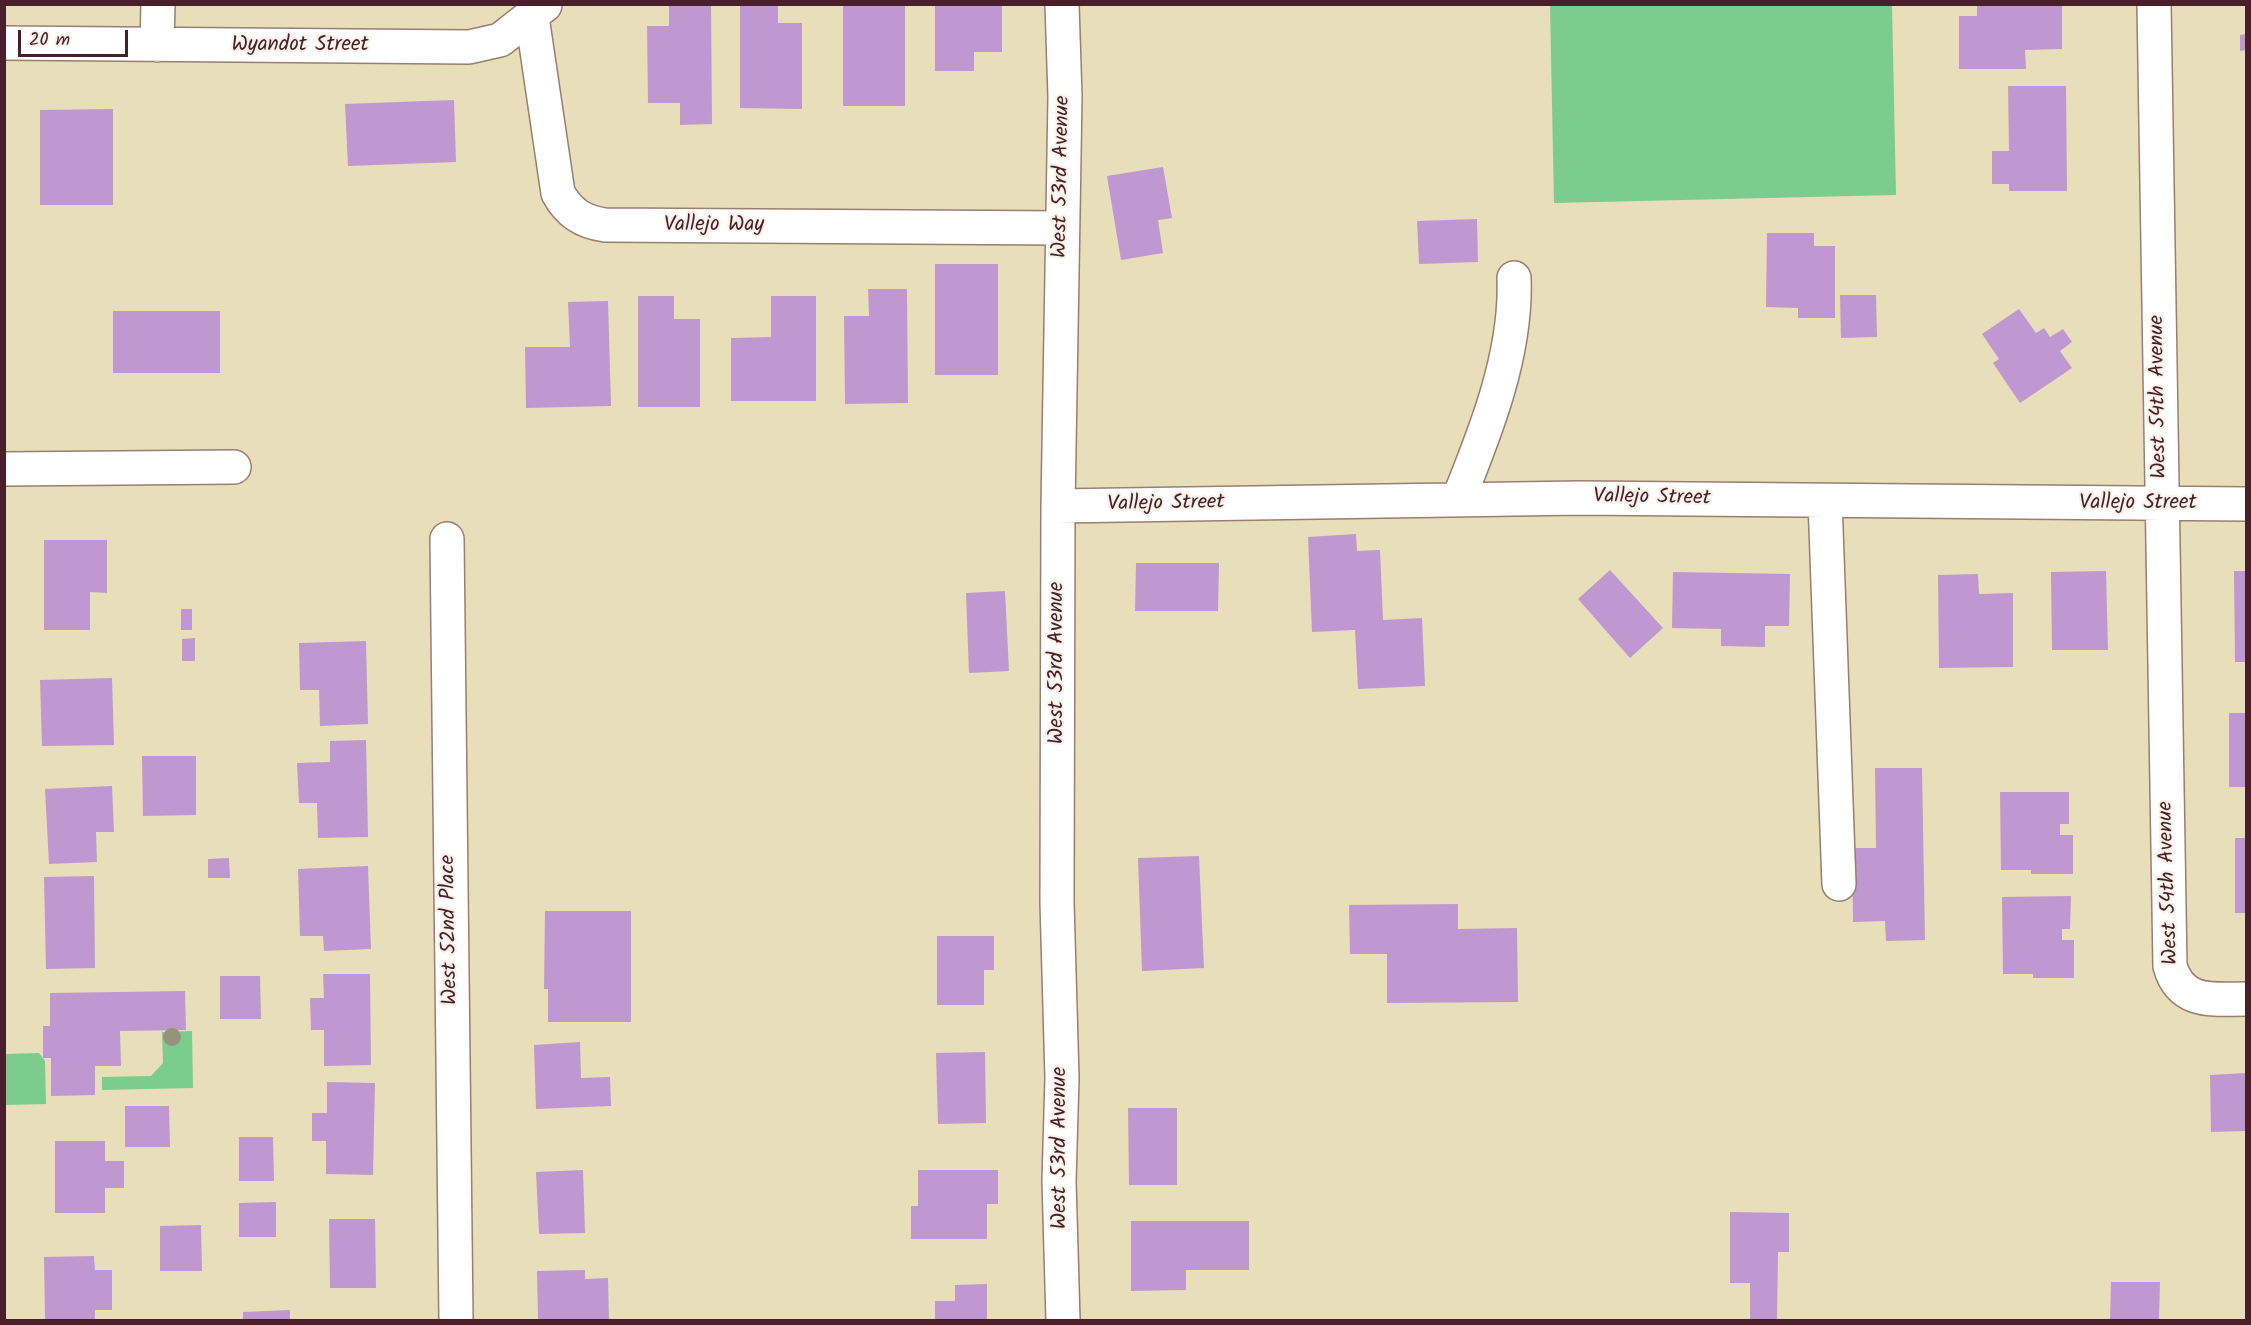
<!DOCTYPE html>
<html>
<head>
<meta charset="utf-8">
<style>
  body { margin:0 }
  #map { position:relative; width:2251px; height:1325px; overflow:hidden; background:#e8deba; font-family:Kalam,sans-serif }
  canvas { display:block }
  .frame { position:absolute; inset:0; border:6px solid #4a1f2b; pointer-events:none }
  .scale { position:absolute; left:18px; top:30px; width:110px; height:27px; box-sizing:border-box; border:3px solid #4a1f2b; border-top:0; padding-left:8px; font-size:18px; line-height:21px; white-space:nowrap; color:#4a1f2b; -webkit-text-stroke:4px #f7f3e8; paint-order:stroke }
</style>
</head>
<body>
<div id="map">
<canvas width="2251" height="1325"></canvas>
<div class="frame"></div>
<div class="scale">20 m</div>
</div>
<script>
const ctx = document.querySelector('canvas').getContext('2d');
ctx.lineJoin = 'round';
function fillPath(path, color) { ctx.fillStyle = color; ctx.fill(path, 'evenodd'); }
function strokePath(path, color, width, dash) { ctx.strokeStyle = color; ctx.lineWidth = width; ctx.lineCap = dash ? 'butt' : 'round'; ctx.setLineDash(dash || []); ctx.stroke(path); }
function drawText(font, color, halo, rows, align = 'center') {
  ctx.font = font + ' Kalam,sans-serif'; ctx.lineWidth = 4.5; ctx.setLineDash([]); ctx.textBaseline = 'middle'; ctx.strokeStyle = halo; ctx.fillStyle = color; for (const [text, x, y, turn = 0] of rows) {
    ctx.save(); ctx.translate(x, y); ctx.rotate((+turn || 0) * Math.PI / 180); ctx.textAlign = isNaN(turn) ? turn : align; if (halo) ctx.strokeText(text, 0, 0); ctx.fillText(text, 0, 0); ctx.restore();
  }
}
fillPath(new Path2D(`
  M1550 5H1892L1896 195 1554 203Z
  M192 1031 193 1088 102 1090V1077L151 1076 163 1063 162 1032Z
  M39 1053 45 1061 46 1104 5 1105V1054Z`), '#7ccc8d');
fillPath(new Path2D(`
  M669 4H711L712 124 680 125V103H648L647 26H669Z
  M740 4H778V23H802V109L740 108Z
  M843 4H905V106H843Z
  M935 4H1002V52H974V71H935Z
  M1977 4H2062V49L2025 50 2026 69H1959V16H1977Z
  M2246 34V50L2240 51V35Z
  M2008 86H2066L2067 191H2009V184H1992V151H2009Z
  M454 100 456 162 348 166 345 104Z
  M113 109V205H40V110Z
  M1163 167 1172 218 1158 220 1163 253 1121 260 1107 176Z
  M1477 219 1478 262 1419 264 1417 221Z
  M1767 233H1814V246H1835V318H1798V308L1766 307Z
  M935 264H998V375H935Z
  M868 289H907L908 403 845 404 844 316H869Z
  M1840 295H1876L1877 337 1841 338Z
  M638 296H674V319H700V407H638Z
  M771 296H816V401H731V338L771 337Z
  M608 301 611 406 526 408 525 347H570L568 302Z
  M2019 309 2036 333 2044 328 2050 337 2063 329 2072 342 2060 351 2072 368 2020 403 1993 363 1999 359 1982 334Z
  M113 311H220V373H113Z
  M1356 534 1357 551 1380 550 1383 620 1422 618 1425 686 1358 689 1355 630 1312 632 1308 537Z
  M44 540H107V593L90 592V630H44Z
  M1136 563H1219L1218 611H1135Z
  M1610 570 1663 628 1630 658 1578 599Z
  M2106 571 2108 650H2052L2051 572Z
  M2234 571H2246V662H2235Z
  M1673 572 1790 574 1789 626H1765V647L1721 646V629L1672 628Z
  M1978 574 1979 594 2013 593V667L1939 668 1938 575Z
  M1005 591 1009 671 969 673 966 593Z
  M181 609H192V630H181Z
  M195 638V661H182V639Z
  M366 641 368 724 320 726 319 690H300L299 643Z
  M112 678 114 745 42 746 40 680Z
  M2229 713H2246V787H2229Z
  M366 740 368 837 318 838 317 803H299L297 763 330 762V741Z
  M142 756H196V815L143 816Z
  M1875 768H1922L1925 940 1886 941 1885 921 1853 922 1852 848H1876Z
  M112 786 114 832H96L97 862 49 864 45 789Z
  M2000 792H2069V824H2060V835H2073V874H2031V870H2001Z
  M2235 838H2246V913H2235Z
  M1199 856 1204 968 1142 971 1138 858Z
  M229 858 230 878H208V859Z
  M368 866 371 949 324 951 323 936H300L298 869Z
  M94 876 95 968 46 969 44 877Z
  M2071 896 2070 929H2062V940H2074V978H2033V974H2003L2002 897Z
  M1458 904V929L1517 928 1518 1002 1387 1003V954H1350L1349 905Z
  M545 911H631V1022H548V989H544Z
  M937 936H994V970H984V1005H937Z
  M323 974H370L371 1065 324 1066V1030H311L310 998H324Z
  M220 976H260L261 1019H220Z
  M185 991 186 1030 120 1031 121 1066H95V1095L51 1096V1058H43V1026H50V993Z
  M580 1042 581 1078 610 1077 611 1106 536 1109 534 1045Z
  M985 1052 986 1123 938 1124 936 1053Z
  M2246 1073V1131L2211 1132 2210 1075Z
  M327 1082 375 1083 373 1175 326 1174V1141H312V1113H327Z
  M125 1106H169L170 1147H125Z
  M1128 1108H1177V1185H1129Z
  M239 1137H273L274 1181H239Z
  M55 1141H105V1161H124V1188H105V1213H55Z
  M583 1170 585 1233 539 1234 536 1172Z
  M918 1170H998V1204H987V1239H911V1206H918Z
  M276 1202V1237H239V1203Z
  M1730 1212 1789 1213V1252H1778L1777 1320H1750V1283H1730Z
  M329 1219H375L376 1288H330Z
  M1131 1221H1249V1270H1186V1290L1131 1291Z
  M201 1225 202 1271H160V1226Z
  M94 1256 95 1270H112V1310H95V1320H45L44 1257Z
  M585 1270V1279L608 1278 609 1320H538L537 1271Z
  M2111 1282H2160L2159 1320H2110Z
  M987 1284V1320H935V1301H955V1285Z
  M290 1310V1320H243V1312Z`), '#bf98d1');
const minor = new Path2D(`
  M1062 4 1065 97 1058 506 1057 902 1062 1078 1059 1181 1063 1320
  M2154 4 2170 966C2181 1005 2214 999 2246 999
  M532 17 558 193C569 213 583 222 605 225L1062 228
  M4 43 469 47 500 40 545 5
  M157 45 158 4
  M4 469 234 467
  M1458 500C1486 431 1517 353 1514 278
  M1825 501 1839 884
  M1058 506 1580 498 2246 504
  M447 539 456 1320`);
strokePath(minor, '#997e72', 36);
strokePath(minor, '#fff', 33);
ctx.fillStyle = '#99927b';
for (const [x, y] of [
  [172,1037]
]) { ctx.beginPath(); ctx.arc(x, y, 9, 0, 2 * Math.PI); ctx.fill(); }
drawText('21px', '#4a1f2b', '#f7f3e8', [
  ["Wyandot Street",300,46],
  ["West 53rd Avenue",1063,177,-89],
  ["Vallejo Way",714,226],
  ["West 54th Avenue",2160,397,-91],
  ["Vallejo Street",1652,499,1],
  ["Vallejo Street",2138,504],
  ["Vallejo Street",1166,505,-1],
  ["West 53rd Avenue",1058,663,-90],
  ["West 54th Avenue",2170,883,-92],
  ["West 52nd Place",451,930,-91],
  ["West 53rd Avenue",1061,1148,-90]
]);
</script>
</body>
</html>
